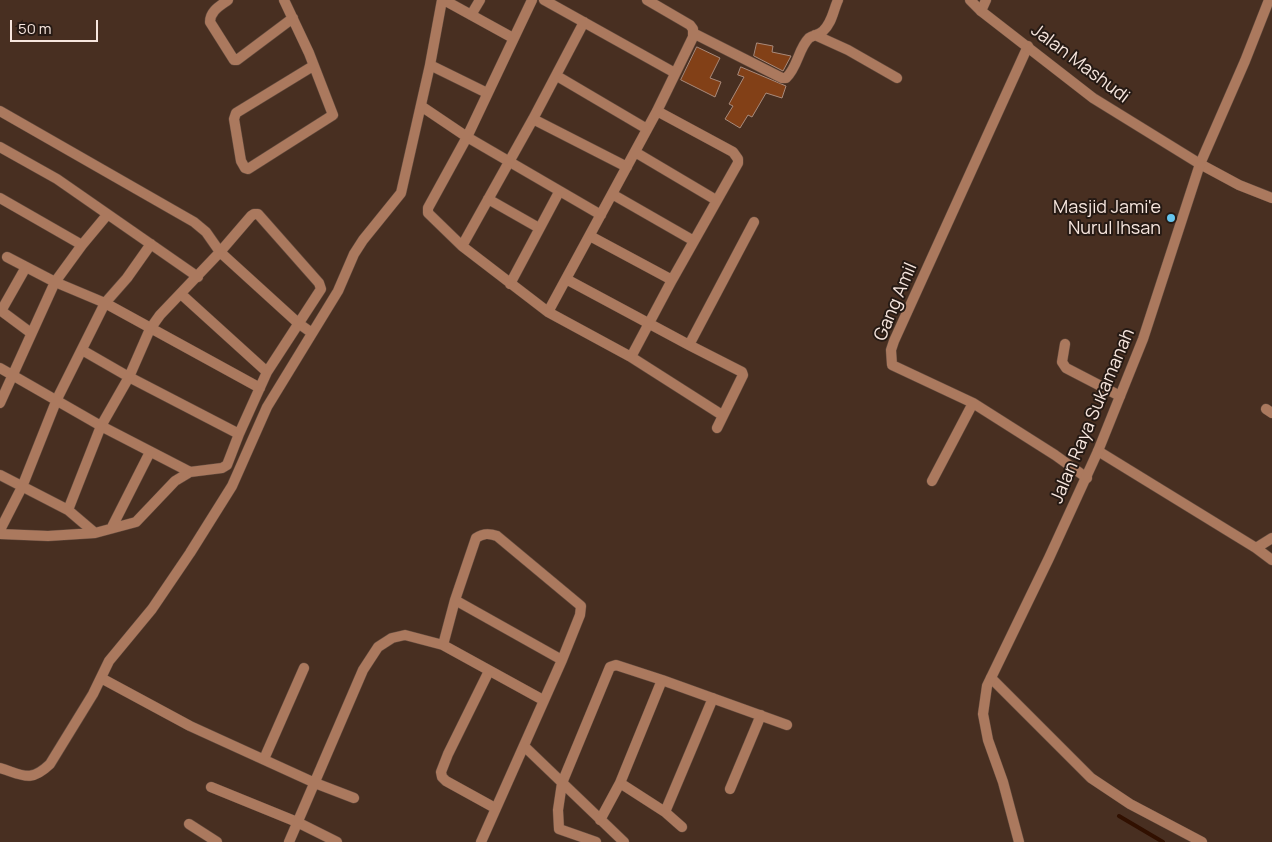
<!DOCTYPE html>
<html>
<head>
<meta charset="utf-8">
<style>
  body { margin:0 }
  #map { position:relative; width:1272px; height:842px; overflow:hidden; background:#482f21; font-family:Manrope,sans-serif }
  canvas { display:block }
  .scale { position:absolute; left:10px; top:20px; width:88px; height:22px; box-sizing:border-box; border:2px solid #f7e6de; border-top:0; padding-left:6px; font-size:15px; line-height:18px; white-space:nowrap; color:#f7e6de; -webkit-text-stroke:4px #261a14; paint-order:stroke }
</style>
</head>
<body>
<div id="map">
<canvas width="1272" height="842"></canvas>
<div class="scale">50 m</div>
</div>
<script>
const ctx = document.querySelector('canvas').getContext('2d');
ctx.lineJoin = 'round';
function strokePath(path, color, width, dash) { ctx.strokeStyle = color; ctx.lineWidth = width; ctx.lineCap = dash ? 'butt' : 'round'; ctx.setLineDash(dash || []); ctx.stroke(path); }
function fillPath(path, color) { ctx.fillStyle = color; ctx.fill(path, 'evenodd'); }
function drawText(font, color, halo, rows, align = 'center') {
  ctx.font = font + ' Manrope,sans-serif'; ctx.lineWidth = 4; ctx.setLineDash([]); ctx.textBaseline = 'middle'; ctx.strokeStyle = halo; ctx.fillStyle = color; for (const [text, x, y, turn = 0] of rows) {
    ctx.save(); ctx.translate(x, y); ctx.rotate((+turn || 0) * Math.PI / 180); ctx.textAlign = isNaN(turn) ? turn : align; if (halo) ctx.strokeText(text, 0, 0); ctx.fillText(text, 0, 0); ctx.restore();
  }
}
strokePath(new Path2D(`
  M1119 816 1163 842`), '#311000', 4);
const building = new Path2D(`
  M757 43 773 46 772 52 791 56 783 71 754 56Z
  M697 47 720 58 710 78 721 82 715 97 681 80Z
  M741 67 786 86 782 98 766 93 752 117 748 115 740 128 725 119 733 106 729 104 744 77 738 75Z`);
fillPath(building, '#824017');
strokePath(building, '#a98a7b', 1);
const minor = new Path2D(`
  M228 0C220 6 210 11 210 22L234 60H237L293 18
  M284 0 309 53 333 115 248 169 245 168 241 161 234 119 236 113 313 66
  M444 0 513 38
  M532 0 467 137 428 208V213L462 246 548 312 631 357 722 415
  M544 0 675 73
  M981 11 986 0
  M471 15 480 0
  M693 33 782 78H786C798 67 798 49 809 38 813 35 819 35 823 31 832 23 833 11 838 0
  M815 35 848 50 897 78
  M1028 46 894 341 891 350 892 365 973 403 1055 455 1087 478
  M430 65 487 93
  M557 76 647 129
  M421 106 467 137 601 215
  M0 111 194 222 206 232 220 252 298 323 312 333
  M533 119 627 167
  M0 147 57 179 198 277
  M635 152 716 200
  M1200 164 1239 185 1272 198
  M612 194 694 241
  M0 198 82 245
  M488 199 539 228
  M590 236 672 280
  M462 246 533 119 584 22
  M7 257 55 282 105 303 260 388
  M566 279 689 345 742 372 743 375 717 428
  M510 284 559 192
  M181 294 267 372
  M0 310 31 333
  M1 311 26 267
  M548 312 657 111 693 37V29L690 25 647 0
  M1065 344 1062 362 1066 368 1120 396
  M689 345 754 222
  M82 350 129 377 239 434
  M631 357 672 280 738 163V159L733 152 657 111
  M0 368 101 426 190 472
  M0 403 55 282 82 245 107 215
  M1266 409 1272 413
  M1098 451 1256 548 1272 560
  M0 475 68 510 95 533
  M932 481 973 403
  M112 527 150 452
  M0 530 22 487 57 399 105 303 127 278 151 244
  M0 534 48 536 95 533 136 522 175 481 190 472 222 468 227 465 239 434 267 372 321 289 319 283 258 214H254L251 216 220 252 160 315 150 329 129 377 101 426 68 510
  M1256 548 1272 538
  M455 600 562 660
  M443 645 455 600 476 538C483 533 489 533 497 536L581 606 580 615 562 660 481 842
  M489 671 448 754 441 772 442 777 446 781 495 808
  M101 678 190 726 315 783 354 798
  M991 678 1091 778 1130 804 1202 842
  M524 746 624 842
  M264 759 304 668
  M0 768C23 775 30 783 50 764L93 694 109 661 152 609 190 553 232 486 267 407 338 291 354 254 363 240 401 193 430 65 442 0
  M620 783 665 812 682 827
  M211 787 297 822 337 842
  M730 789 761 715
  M665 812 713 698
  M600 820 620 783 662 680 787 725
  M189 824 217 842
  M289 842 363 670 378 647 392 638 405 635 443 645 543 700
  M596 842 559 829 558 810 562 783 610 667 616 665 662 680`);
const tertiary = new Path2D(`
  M970 0 981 11 1093 98 1200 164
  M1019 842 1003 782 988 740 983 714 987 686 1049 558 1098 451 1143 339 1200 164 1245 61 1269 0`);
strokePath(minor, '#644c3f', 11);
strokePath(tertiary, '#644c3f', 11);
strokePath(minor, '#ab795e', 10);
strokePath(tertiary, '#ab795e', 10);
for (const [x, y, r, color] of [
  [1171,218,5,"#65c5ee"]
]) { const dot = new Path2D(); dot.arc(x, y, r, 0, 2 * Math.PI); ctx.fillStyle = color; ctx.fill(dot); strokePath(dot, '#261a14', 2); }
drawText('18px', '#f7e6de', '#261a14', [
  ["Jalan Mashudi",1080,64,37],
  ["Gang Amil",896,302,-67],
  ["Jalan Raya Sukamanah",1093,416,-67]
]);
drawText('18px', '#f7e6de', '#261a14', [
  ["Masjid Jami'e",1161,208],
  ["Nurul Ihsan",1161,229]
], 'right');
</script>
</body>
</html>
